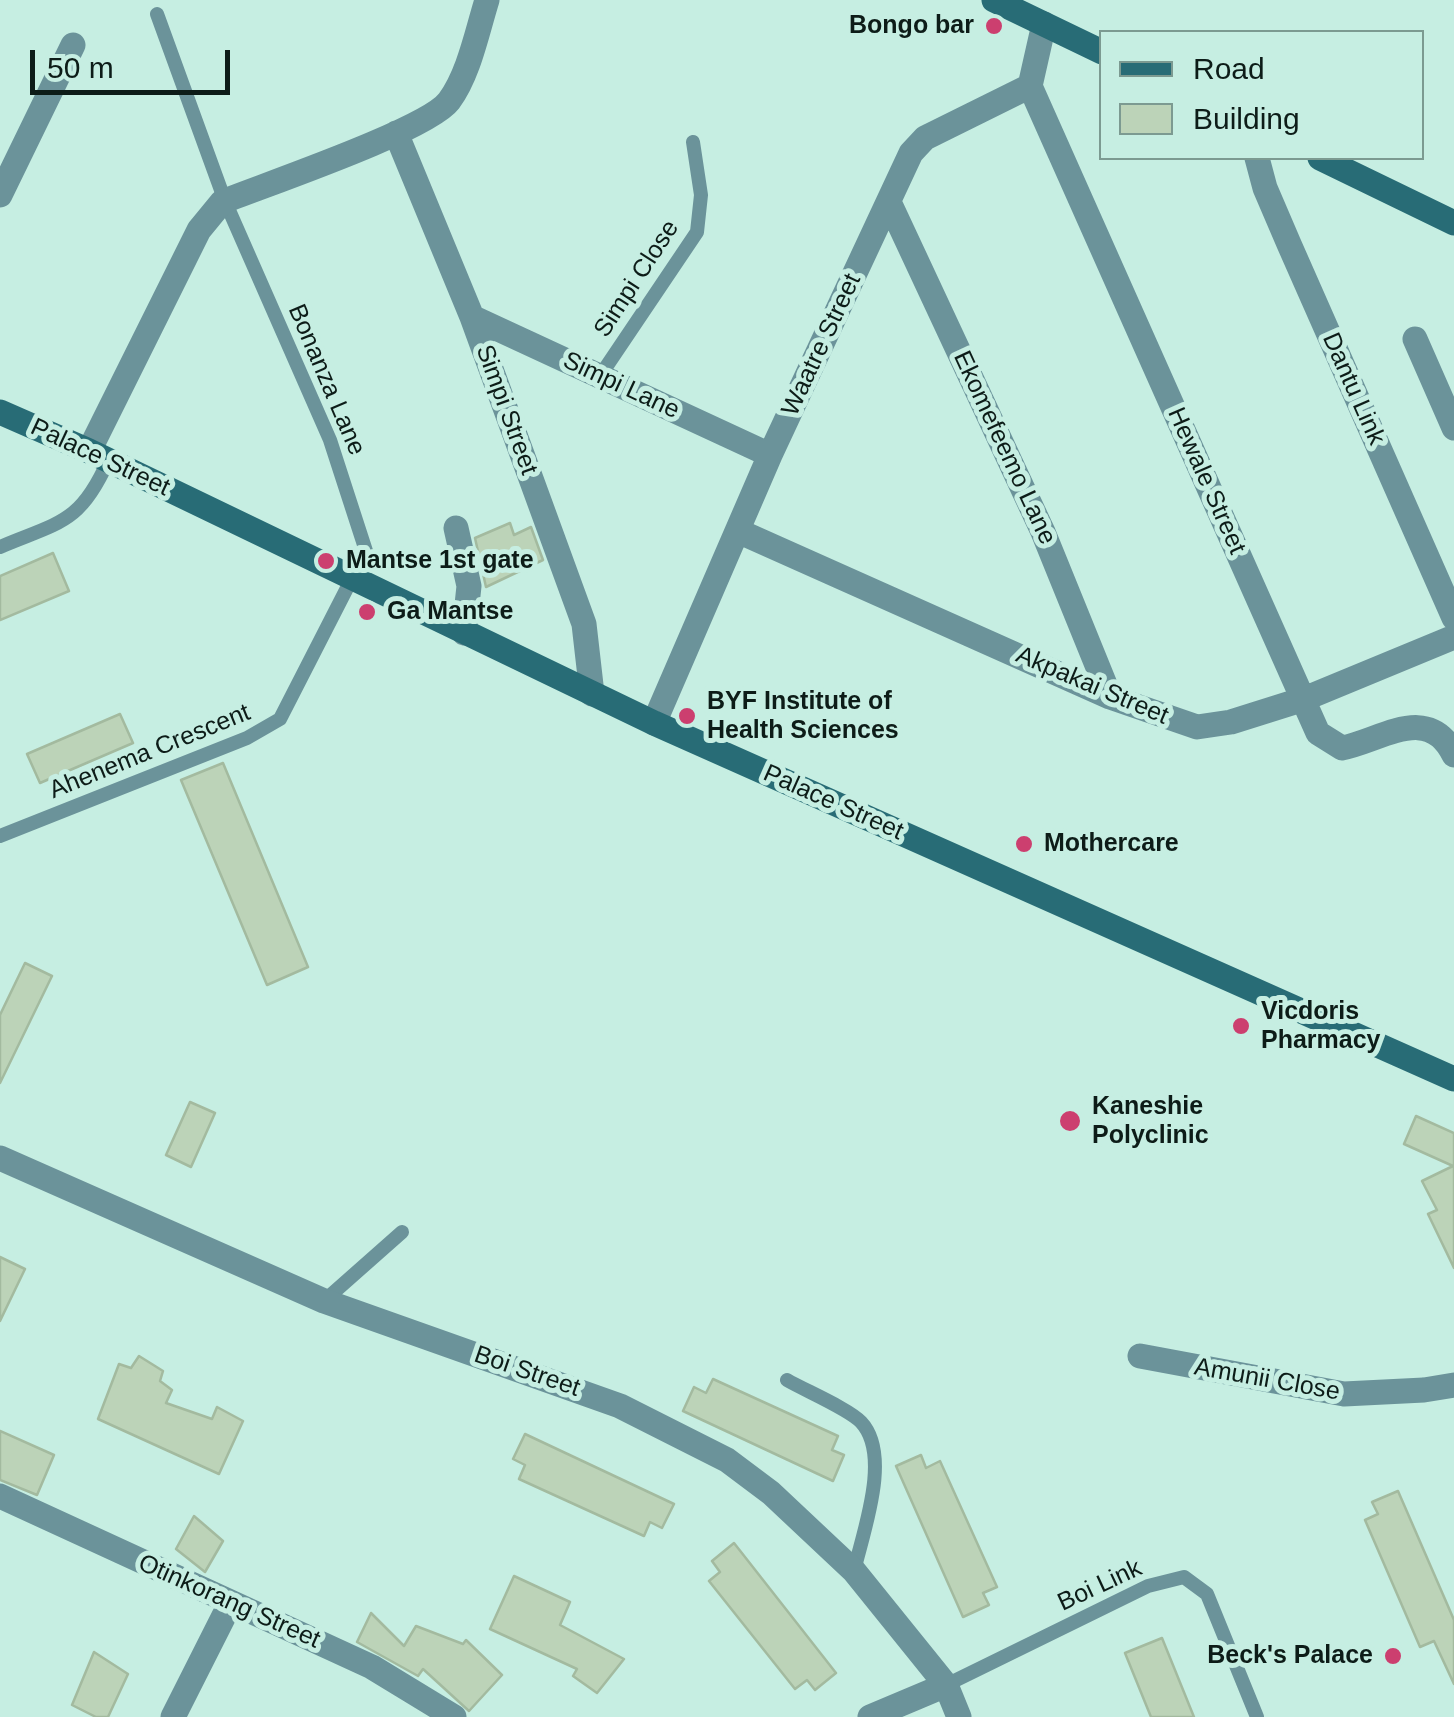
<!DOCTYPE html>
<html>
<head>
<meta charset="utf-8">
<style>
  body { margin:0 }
  #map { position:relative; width:1454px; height:1717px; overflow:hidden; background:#c6eee2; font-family:Helvetica,sans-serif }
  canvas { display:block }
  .legend { position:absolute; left:1099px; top:30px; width:325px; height:130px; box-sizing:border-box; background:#c6eee2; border:2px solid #7c9a91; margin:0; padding:12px 18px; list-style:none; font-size:30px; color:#0d1c18 }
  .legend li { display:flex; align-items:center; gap:20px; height:50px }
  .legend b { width:50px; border:2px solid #7c9a91 }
  .scale { position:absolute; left:30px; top:50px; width:200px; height:45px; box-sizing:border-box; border:5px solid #0d1c18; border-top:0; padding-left:12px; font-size:30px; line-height:35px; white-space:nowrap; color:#0d1c18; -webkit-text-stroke:8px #c6eee2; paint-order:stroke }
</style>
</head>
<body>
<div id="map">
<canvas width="1454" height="1717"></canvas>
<ul class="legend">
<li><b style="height:12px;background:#286c76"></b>Road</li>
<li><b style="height:28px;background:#bcd3b8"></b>Building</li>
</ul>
<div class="scale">50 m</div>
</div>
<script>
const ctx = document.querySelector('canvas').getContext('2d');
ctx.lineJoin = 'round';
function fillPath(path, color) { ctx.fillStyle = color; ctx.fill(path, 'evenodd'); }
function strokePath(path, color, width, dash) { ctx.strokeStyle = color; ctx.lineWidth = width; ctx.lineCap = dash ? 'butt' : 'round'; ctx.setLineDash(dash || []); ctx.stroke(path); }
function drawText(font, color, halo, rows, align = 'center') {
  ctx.font = font + ' Helvetica,sans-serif'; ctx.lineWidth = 10; ctx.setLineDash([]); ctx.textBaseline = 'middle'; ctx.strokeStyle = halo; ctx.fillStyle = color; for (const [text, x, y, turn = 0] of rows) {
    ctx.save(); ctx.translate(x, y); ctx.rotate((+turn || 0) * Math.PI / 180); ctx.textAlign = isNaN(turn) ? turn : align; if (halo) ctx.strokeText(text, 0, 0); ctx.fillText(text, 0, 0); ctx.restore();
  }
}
const building = new Path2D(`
  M510 523 514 535 531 527 543 560 486 587 475 538Z
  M53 553 69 591 0 620V576Z
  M120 714 133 743 40 783 27 754Z
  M223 763 308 967 267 985 181 780Z
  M25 963 52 976 0 1083V1015Z
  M190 1102 215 1113 191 1167 166 1155Z
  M1416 1116 1454 1133V1268L1428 1214 1437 1210 1422 1181 1453 1166 1404 1144Z
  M0 1257 25 1269 0 1321Z
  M139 1356 163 1371 160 1381 172 1390 166 1403 212 1419 217 1407 243 1421 219 1474 98 1419 119 1364 131 1368Z
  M713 1379 838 1436 832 1450 844 1455 833 1481 683 1411 694 1387 706 1393Z
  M0 1431 54 1455 37 1495 0 1480Z
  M525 1434 674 1504 662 1528 650 1522 644 1536 519 1479 525 1465 513 1459Z
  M921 1455 926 1468 940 1461 997 1587 983 1593 989 1605 963 1617 896 1466Z
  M1398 1491 1454 1620V1684L1434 1641 1420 1647 1365 1520 1378 1514 1372 1502Z
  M194 1516 223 1541 205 1572 176 1549Z
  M734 1543 836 1673 815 1690 807 1680 795 1689 709 1581 720 1572 712 1561Z
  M514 1576 570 1602 560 1625 624 1659 597 1693 573 1676 577 1669 490 1629Z
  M371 1613 404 1646 416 1626 463 1644 466 1640 502 1675 469 1711 423 1669 418 1676 357 1642Z
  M1162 1638 1194 1717H1151L1125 1653Z
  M94 1652 128 1674 108 1717H96L72 1705Z`);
fillPath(building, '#bcd3b8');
strokePath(building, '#a3ba9f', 2.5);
strokePath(new Path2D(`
  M600 376 697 232 701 195 693 142
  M0 547C59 522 80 524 108 461
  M0 836 247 738 280 719 366 551 330 440 225 201 157 14
  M324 1301 402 1232
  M787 1380C804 1390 849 1409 861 1422 892 1455 863 1532 854 1571
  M946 1685 1148 1586 1184 1577 1207 1594 1257 1717`), '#6b939a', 14);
strokePath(new Path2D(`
  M1030 86 1318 733 1342 748C1380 741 1429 702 1454 755
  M396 133 472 317 584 624 592 694
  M1257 158 1265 188 1289 244 1454 618
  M0 195 73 45
  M889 202 1043 532 1110 697
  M472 317 770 455
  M1415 339 1454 428
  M89 451 199 230 222 202C264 185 427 130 449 101 469 74 477 32 487 0
  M456 528 469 586 464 633
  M738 531 1110 697 1197 727 1231 722 1304 699 1454 637
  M654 723 770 455 911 153 925 138 1030 86 1044 24
  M0 1158 324 1301 620 1406 727 1460 771 1493 854 1571 946 1685 959 1717
  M1140 1356 1344 1394 1424 1390 1454 1385
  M0 1496 372 1667 454 1717
  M173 1717 230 1604
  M870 1717 946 1685`), '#6b939a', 25);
strokePath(new Path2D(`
  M994 0 1102 52
  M1320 158 1454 223
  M0 412 89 451 654 723 1454 1079`), '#286c76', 25);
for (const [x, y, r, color] of [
  [994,26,10,"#cc3f6f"],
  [326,561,10,"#cc3f6f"],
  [367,612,10,"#cc3f6f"],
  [687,716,10,"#cc3f6f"],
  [1024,844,10,"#cc3f6f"],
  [1241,1026,10,"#cc3f6f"],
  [1070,1121,12,"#cc3f6f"],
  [1393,1656,10,"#cc3f6f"]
]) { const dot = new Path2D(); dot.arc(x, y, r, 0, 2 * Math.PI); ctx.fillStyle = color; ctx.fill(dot); strokePath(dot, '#c6eee2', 4); }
drawText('bold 25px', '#0d1c18', '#c6eee2', [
  ["Bongo bar",974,26,"right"],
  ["Mantse 1st gate",346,561],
  ["Ga Mantse",387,612],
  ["BYF Institute of",707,702],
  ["Health Sciences",707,731],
  ["Mothercare",1044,844],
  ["Vicdoris",1261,1012],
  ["Pharmacy",1261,1041],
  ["Kaneshie",1092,1107],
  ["Polyclinic",1092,1136],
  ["Beck's Palace",1373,1656,"right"]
], 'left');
drawText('25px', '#0d1c18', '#c6eee2', [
  ["Simpi Close",637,279,-57],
  ["Waatre Street",822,345,-65],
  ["Bonanza Lane",326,380,67],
  ["Simpi Lane",621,386,25],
  ["Dantu Link",1353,389,66],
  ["Simpi Street",506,410,70],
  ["Ekomefeemo Lane",1004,448,65],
  ["Palace Street",100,458,25],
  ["Hewale Street",1206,481,66],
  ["Akpakai Street",1092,686,23],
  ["Ahenema Crescent",150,752,-22],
  ["Palace Street",833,803,24],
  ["Boi Street",527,1372,19],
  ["Amunii Close",1267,1380,10],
  ["Boi Link",1100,1586,-25],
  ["Otinkorang Street",229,1602,24]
]);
</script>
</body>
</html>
